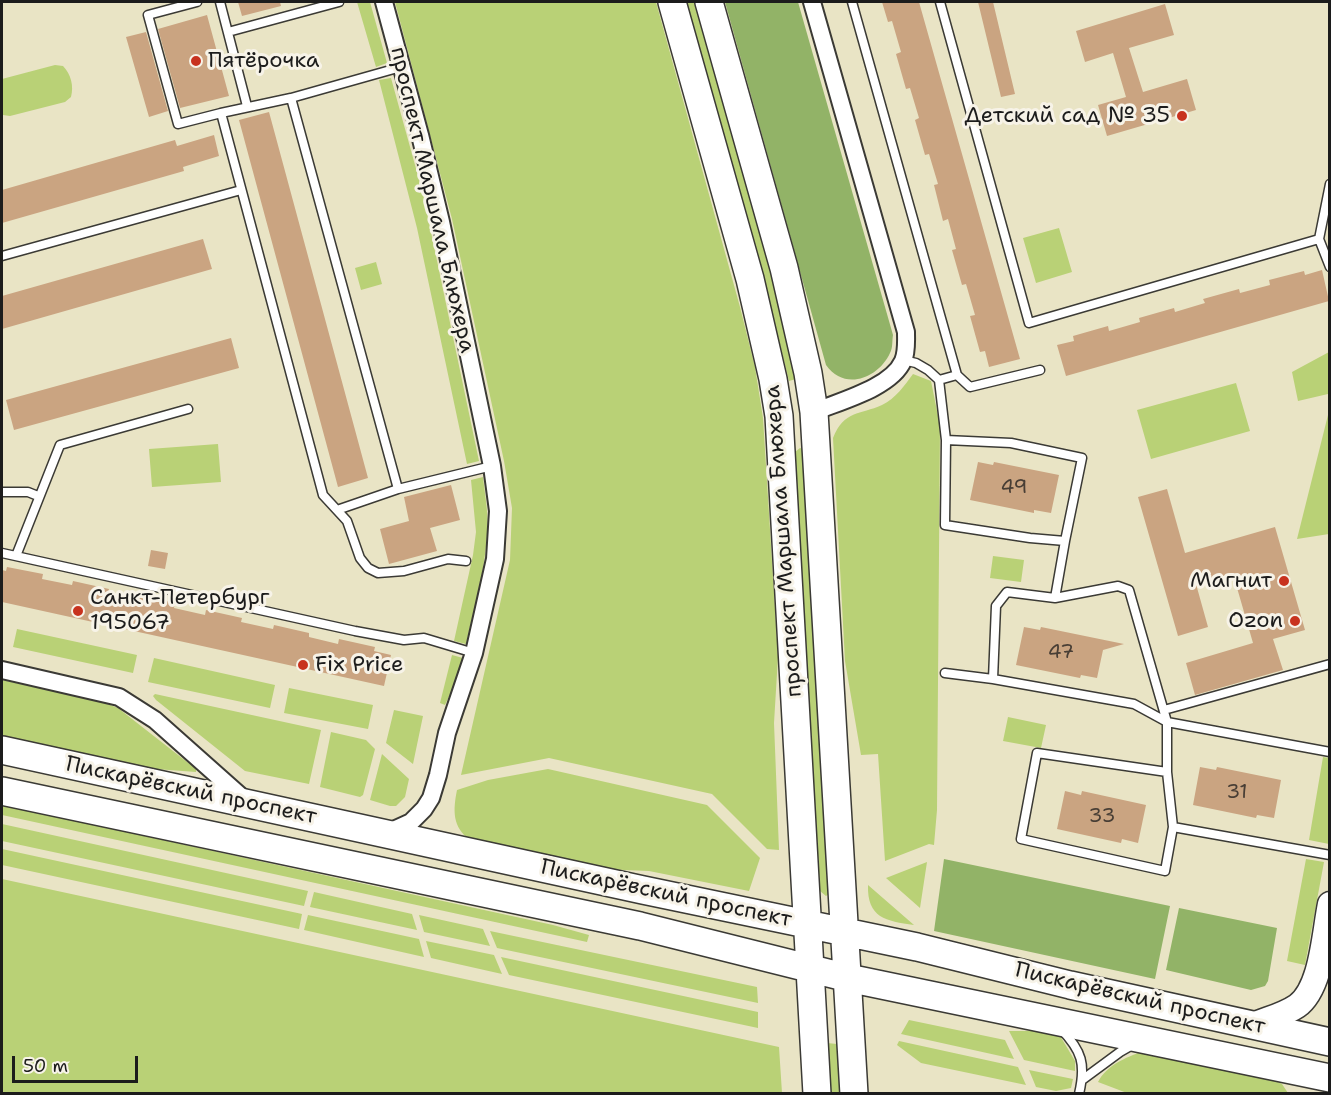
<!DOCTYPE html>
<html>
<head>
<meta charset="utf-8">
<style>
  body { margin:0 }
  #map { position:relative; width:1331px; height:1095px; overflow:hidden; background:#e9e4c5; font-family:"Shantell Sans",sans-serif }
  canvas { display:block }
  .frame { position:absolute; inset:0; border:3px solid #1c1c1c; pointer-events:none }
  .scale { position:absolute; left:12px; top:1056px; width:126px; height:27px; box-sizing:border-box; border:3px solid #1c1c1c; border-top:0; padding-left:8px; font-size:18px; line-height:21px; white-space:nowrap; color:#1c1c1c; -webkit-text-stroke:4px #f7f3e8; paint-order:stroke }
</style>
</head>
<body>
<div id="map">
<canvas width="1331" height="1095"></canvas>
<div class="frame"></div>
<div class="scale">50 m</div>
</div>
<script>
const ctx = document.querySelector('canvas').getContext('2d');
ctx.lineJoin = 'round';
function fillPath(path, color) { ctx.fillStyle = color; ctx.fill(path, 'evenodd'); }
function strokePath(path, color, width, dash) { ctx.strokeStyle = color; ctx.lineWidth = width; ctx.lineCap = dash ? 'butt' : 'round'; ctx.setLineDash(dash || []); ctx.stroke(path); }
function drawText(font, color, halo, rows, align = 'center') {
  ctx.font = font + ' "Shantell Sans",sans-serif'; ctx.lineWidth = 6; ctx.setLineDash([]); ctx.textBaseline = 'middle'; ctx.strokeStyle = halo; ctx.fillStyle = color; for (const [text, x, y, turn = 0] of rows) {
    ctx.save(); ctx.translate(x, y); ctx.rotate((+turn || 0) * Math.PI / 180); ctx.textAlign = isNaN(turn) ? turn : align; if (halo) ctx.strokeText(text, 0, 0); ctx.fillText(text, 0, 0); ctx.restore();
  }
}
fillPath(new Path2D(`
  M357 2H370L387 63 376 67Z
  M395 2H656L740 307 755 367 763 418 778 657 774 723 779 850 767 849 712 794 549 758 461 775 510 560 512 508 504 461 452 219Z
  M686 2H694L770 269 796 379 789 381 762 272Z
  M55 65 63 66C71 74 74 86 71 97L65 102 10 116 3 115 2 79Z
  M391 78 423 194 479 461 467 464 417 228 379 80Z
  M1059 228 1072 272 1036 283 1023 238Z
  M376 262 382 284 361 290 355 268Z
  M1329 352 1328 394 1298 401 1292 372Z
  M913 374 931 381 940 426 937 810 934 845 929 844 885 861 878 754 861 755 845 661 833 438C844 410 860 415 882 405 896 398 904 386 913 374Z
  M1236 383 1250 431 1151 459 1137 410Z
  M1329 411V534L1297 539Z
  M218 444 221 482 152 487 149 449Z
  M800 448 803 449 829 894 826 896 820 891 795 452Z
  M483 477C485 496 489 515 487 534 485 571 474 608 466 644L454 641 473 555 476 532 471 480Z
  M993 556 1024 560 1021 582 990 578Z
  M17 629 137 655 133 673 13 647Z
  M452 655 463 658 458 677 445 705 440 703Z
  M154 658 275 685 270 708 148 682Z
  M2 680 100 701 118 708 196 769V772L129 767 2 740Z
  M289 688 373 705 368 729 284 713Z
  M155 694 321 730 309 784 245 771 156 700 153 696Z
  M394 710 423 716 413 764 386 743Z
  M1008 717 1046 725 1041 748 1003 741Z
  M331 732 366 740 375 749 363 795 360 797 320 787Z
  M382 754 409 779 405 797 396 806H390L370 800Z
  M1323 757 1329 758V844L1309 840Z
  M548 769 707 805 760 858 749 891 649 871 600 869 470 840C452 827 453 810 457 790L488 780Z
  M2 805 553 925 589 935 587 942 2 815Z
  M2 824 308 891 304 906 2 841Z
  M2 849 302 914 299 929 2 865Z
  M1306 859 1324 862 1305 965 1287 961Z
  M927 862 920 908 886 878Z
  M2 879 779 1047 782 1093H2Z
  M868 885 914 925C886 921 867 918 868 885Z
  M314 892 412 914 417 930 310 907Z
  M308 915 419 939 424 957 304 930Z
  M419 915 483 929 490 946 424 932Z
  M490 931 757 987 758 1003 497 948Z
  M426 941 494 955 502 974 431 958Z
  M501 957 758 1012V1028L509 975Z
  M909 1020 1005 1040 1014 1059 901 1034Z
  M1009 1031H1051L1059 1034 1075 1061V1071L1024 1060Z
  M899 1041 1018 1067 1026 1085 921 1063 897 1045Z
  M827 1043 837 1044 840 1093H830Z
  M1143 1051 1272 1079 1282 1084 1288 1093H1127L1098 1082C1107 1065 1125 1058 1143 1051Z
  M1029 1070 1073 1079 1071 1088 1056 1091 1036 1087Z`), '#b9d176');
fillPath(new Path2D(`
  M725 2H798L893 335C892 340 893 348 890 353 878 379 844 391 826 365Z
  M944 859 1170 906 1155 979 934 931Z
  M1179 908 1277 928 1268 981 1265 986 1251 990 1166 970Z`), '#92b367');
fillPath(new Path2D(`
  M238 2H280L281 6 242 16Z
  M882 2H919L1020 359 989 367 985 351 980 352 970 316 975 315 966 284 962 285 952 250 956 249 948 219 943 221 934 185 938 184 929 154 925 155 915 120 919 118 910 88 906 89 896 54 901 52 892 21 888 22Z
  M978 2H993L1015 94 1001 97Z
  M1165 4 1174 35 1129 48 1143 92 1187 79 1196 110 1107 136 1098 105 1126 97 1113 53 1085 62 1076 31Z
  M207 15 229 96 180 108 158 29Z
  M146 32 168 111 149 117 126 37Z
  M269 112 368 478 338 487 239 120Z
  M214 135 219 156 183 167 184 171 2 223V190L175 140 177 146Z
  M203 239 212 269 2 329V296Z
  M1322 270 1329 301 1066 376 1057 345 1074 341 1073 336 1108 326 1109 331 1140 322 1139 318 1174 308 1175 312 1205 303 1203 299 1239 289 1240 293 1270 285 1269 280 1304 271 1305 275Z
  M231 338 239 368 14 430 6 400Z
  M978 462 993 465 994 462 1059 475 1051 513 1034 510V513L970 500Z
  M451 485 460 520 430 528 437 551 389 564 380 529 409 521 404 497Z
  M1167 489 1185 553 1275 527 1305 630 1273 639 1283 670 1195 695 1186 663 1253 643 1233 574 1196 584 1208 627 1178 636 1138 497Z
  M151 550 168 553 165 569 148 566Z
  M7 567 43 574 42 579 72 585 73 581 109 589 108 593 138 600 139 595 175 603 174 608 205 615 206 610 242 618 241 622 273 629 274 625 309 633V637L338 644 339 639 375 647 374 651 391 655 384 686 2 602V570L6 571Z
  M1024 627 1040 630 1041 627 1124 644 1103 650 1097 678 1081 675 1080 678 1016 665Z
  M1200 767 1216 770 1217 767 1281 780 1274 818 1257 815 1256 818 1193 805Z
  M1065 791 1081 795 1082 791 1146 805 1138 843 1122 839 1121 843 1057 829Z`), '#caa481');
const lane = new Path2D(`
  M197 2 148 15 178 124 221 113
  M220 2 247 106
  M852 2 957 375 939 380
  M940 2 1029 323 1319 239 1330 267
  M228 32 339 2
  M401 67 291 98 221 113 323 495 347 521 360 558 368 568 378 573 404 571 448 559 466 561
  M291 98 398 489
  M1319 239 1330 184
  M2 256 241 190
  M903 360 916 363 928 370 939 380 946 440 945 525 1030 538 1065 541 1055 598 1118 586 1129 590 1167 722V772L1173 827 1165 871 1021 839 1037 753 1167 772
  M957 375 970 387 1040 370
  M946 440 1011 443 1082 458 1065 541
  M2 492H28L38 496
  M337 510 398 489 492 466
  M2 553 355 631 404 640 424 638 474 653
  M16 556 60 445 188 409
  M945 673 993 679 1134 704 1167 722 1330 752
  M993 679 996 606 1007 592 1055 598
  M1164 710 1330 664
  M1173 827 1330 855
  M1061 1029C1082 1051 1086 1064 1079 1094
  M1082 1080 1120 1052 1134 1044`);
const street = new Path2D(`
  M384 2 420 135 441 222 492 466 498 511 495 559 474 653 447 733 438 775 431 798 424 809 411 822 389 832
  M812 2 906 332C906 342 907 352 903 361 891 388 840 401 814 412
  M2 670 119 697 155 720 245 800`);
const secondary = new Path2D(`
  M1253 1025C1267 1019 1284 1015 1297 1006 1322 988 1324 933 1330 904`);
const primary = new Path2D(`
  M672 2 750 279 773 379 779 416 817 1094
  M709 2 784 268 808 373 814 412 854 1094
  M2 750 643 890 917 947 1070 985 1330 1042
  M2 791 640 926 848 978 1330 1078`);
strokePath(lane, '#3b3a35', 11);
strokePath(street, '#3b3a35', 20);
strokePath(secondary, '#3b3a35', 27);
strokePath(primary, '#3b3a35', 30);
strokePath(lane, '#fff', 8);
strokePath(street, '#fff', 16);
strokePath(secondary, '#fff', 24);
strokePath(primary, '#fff', 27);
for (const [x, y, r, color] of [
  [196,61,6,"#c8321e"],
  [1182,116,6,"#c8321e"],
  [1284,581,6,"#c8321e"],
  [78,611,6,"#c8321e"],
  [1295,621,6,"#c8321e"],
  [303,665,6,"#c8321e"]
]) { const dot = new Path2D(); dot.arc(x, y, r, 0, 2 * Math.PI); ctx.fillStyle = color; ctx.fill(dot); strokePath(dot, '#f7f3e8', 2); }
drawText('20px', '#483e35', null, [
  ["49",1014,488],
  ["47",1061,653],
  ["31",1237,793],
  ["33",1102,817]
]);
drawText('22px', '#1c1c1c', '#f7f3e8', [
  ["Пятёрочка",208,61],
  ["Детский сад № 35",1170,116,"right"],
  ["Магнит",1272,581,"right"],
  ["Санкт-Петербург",90,598],
  ["195067",90,623],
  ["Ozon",1283,621,"right"],
  ["Fix Price",315,665]
], 'left');
drawText('22px', '#1c1c1c', '#f7f3e8', [
  ["проспект Маршала Блюхера",432,200,77],
  ["проспект Маршала Блюхера",784,541,-94],
  ["Пискарёвский проспект",191,791,12],
  ["Пискарёвский проспект",666,894,12],
  ["Пискарёвский проспект",1140,999,13]
]);
</script>
</body>
</html>
